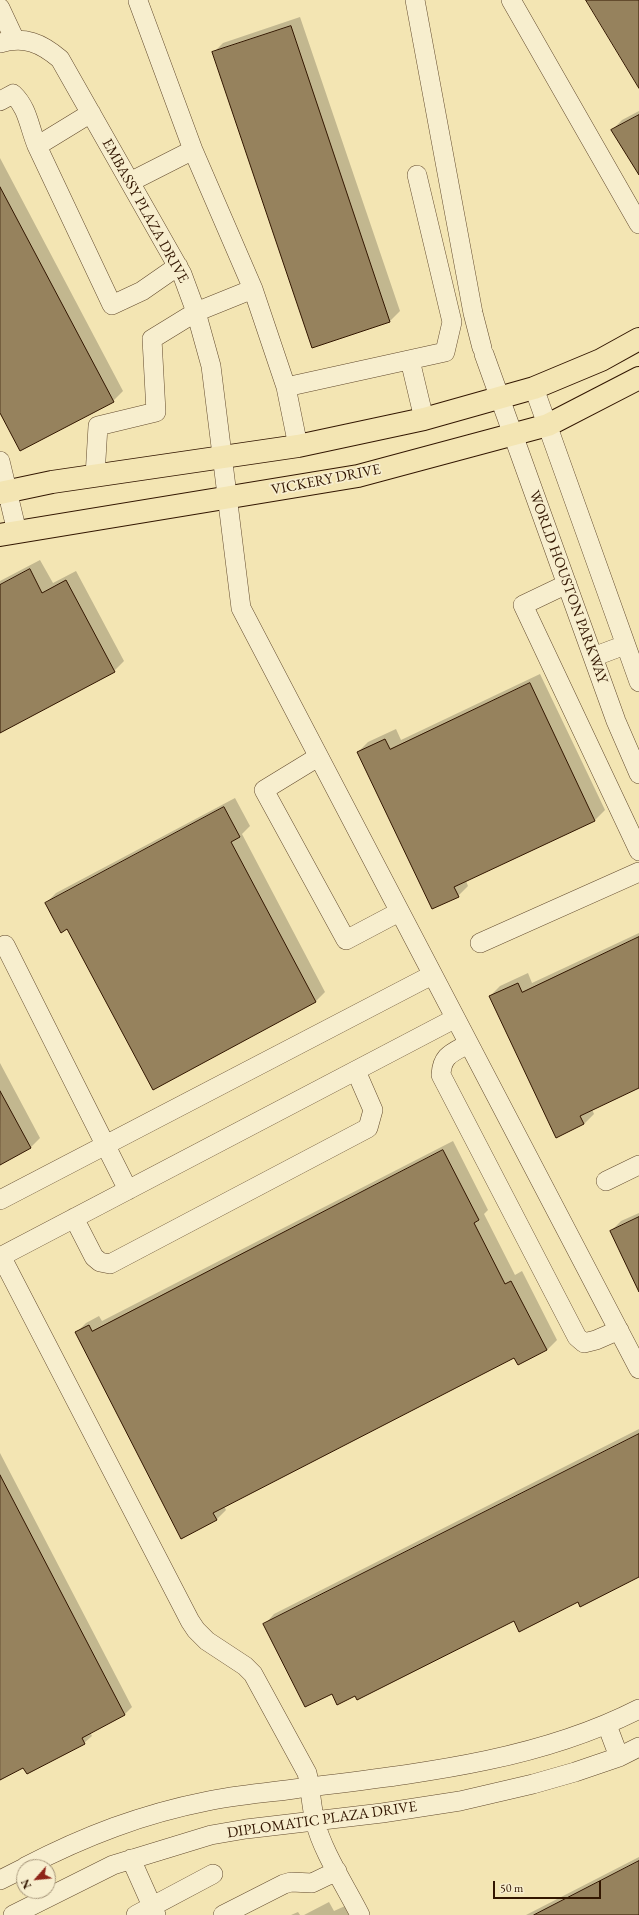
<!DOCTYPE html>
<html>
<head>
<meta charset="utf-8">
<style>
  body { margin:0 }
  #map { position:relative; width:639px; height:1915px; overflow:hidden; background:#f3e5b3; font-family:"EB Garamond",serif }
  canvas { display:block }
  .north { position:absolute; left:16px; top:1859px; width:40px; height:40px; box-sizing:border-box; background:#f7eece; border:1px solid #a8987c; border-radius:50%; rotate:243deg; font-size:11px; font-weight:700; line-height:16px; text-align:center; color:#321600 }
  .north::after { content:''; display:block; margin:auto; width:14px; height:18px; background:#8f2418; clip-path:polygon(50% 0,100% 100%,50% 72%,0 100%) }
  .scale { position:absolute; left:493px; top:1881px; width:108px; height:18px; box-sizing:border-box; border:2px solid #321600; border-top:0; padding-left:5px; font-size:12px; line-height:14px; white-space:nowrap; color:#321600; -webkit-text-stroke:3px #f7eece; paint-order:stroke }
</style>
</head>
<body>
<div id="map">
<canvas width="639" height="1915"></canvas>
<div class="north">N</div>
<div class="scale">50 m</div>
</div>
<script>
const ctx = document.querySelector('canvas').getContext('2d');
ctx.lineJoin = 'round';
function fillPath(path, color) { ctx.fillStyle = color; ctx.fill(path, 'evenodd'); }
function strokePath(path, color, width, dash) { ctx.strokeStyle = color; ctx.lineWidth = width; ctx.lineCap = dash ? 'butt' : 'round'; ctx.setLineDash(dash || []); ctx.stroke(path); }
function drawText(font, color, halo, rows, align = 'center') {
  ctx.font = font + ' "EB Garamond",serif'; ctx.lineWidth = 3.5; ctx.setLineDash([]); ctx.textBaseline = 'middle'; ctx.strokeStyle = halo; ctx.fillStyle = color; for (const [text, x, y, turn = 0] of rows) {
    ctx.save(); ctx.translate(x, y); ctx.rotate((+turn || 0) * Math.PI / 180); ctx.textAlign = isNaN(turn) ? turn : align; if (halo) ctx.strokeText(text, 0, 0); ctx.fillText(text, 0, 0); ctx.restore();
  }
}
fillPath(new Path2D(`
  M300 17 400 311 390 321 213 53 223 43Z
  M639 111V173L612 130 622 120Z
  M0 158 123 391 113 401 0 411Z
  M40 560 53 583 76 571 124 661 114 671 0 732V581Z
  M540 674 605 810 595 820 466 881 468 886 458 896 358 752 368 742 396 729 401 740Z
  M235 798 250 826 242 834 325 992 315 1002 68 928 46 903 56 893Z
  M639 933V1087L592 1109 594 1114 584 1124 557 1137 490 996 500 986 528 973 532 983Z
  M0 1063 40 1138 30 1148 0 1164Z
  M453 1141 488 1210 484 1214 515 1275 522 1271 557 1340 547 1350 515 1357 224 1506 226 1510 216 1520 76 1333 86 1323 99 1316 102 1321Z
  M639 1213V1289L611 1231 621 1221Z
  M639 1429V1576L578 1601 514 1620 356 1695 332 1692 265 1624 274 1614Z
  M0 1453 132 1707 124 1715 90 1732 92 1736 84 1743 24 1767 0 1779Z
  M639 1857V1915H526Z
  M329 1902 334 1911 345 1906 349 1915H304Z
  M298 1912 300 1915H291Z`), '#0003');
const building = new Path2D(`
  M586 0H639V88Z
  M291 26 390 322 312 348 212 52Z
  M639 115V175L611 130Z
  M0 187 114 402 20 451 0 413Z
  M30 569 42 593 66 580 115 672 0 733V585Z
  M530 683 595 821 454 887 459 897 432 909 357 752 385 739 390 749Z
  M224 807 240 837 231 842 316 1002 153 1090 67 929 61 933 45 903Z
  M639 937V1088L580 1116 584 1124 556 1138 489 996 518 983 522 992Z
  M0 1091 31 1148 0 1165Z
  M443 1150 479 1220 474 1223 505 1284 511 1281 547 1350 518 1365 514 1358 213 1513 217 1520 181 1539 75 1332 89 1325 92 1331Z
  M639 1217V1292L610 1231Z
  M639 1434V1577L580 1607 578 1602 519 1632 514 1621 357 1700 355 1696 337 1705 332 1694 305 1707 263 1624Z
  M0 1475 125 1715 82 1738 85 1744 27 1774 23 1768 0 1780Z
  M639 1861V1915H534Z`);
fillPath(building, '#96825d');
strokePath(building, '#321600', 1);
const minor = new Path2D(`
  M415 0 473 313 482 348
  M511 0 639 224
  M138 1 193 150 253 289 286 387 298 446
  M0 8 15 40
  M0 43C25 36 41 43 60 59L182 274 196 312 211 366 241 608 639 1369
  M0 101 13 94C28 108 29 127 37 146
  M91 113 37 146 112 305 142 291 178 266
  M130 182 193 150
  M484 354 616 721 639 774
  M410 360 424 419
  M286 387 445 352 452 322 417 175
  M534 388 639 682
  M0 461 17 532
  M95 476 98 426 156 412 152 339 196 312 253 289
  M567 584 523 605 639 851
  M593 657 625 645
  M318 757 264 790 346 940 399 912
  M480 943 639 872
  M5 945 128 1190
  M468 1044C452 1053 442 1055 441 1075L577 1337 584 1343 596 1340 619 1330
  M606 1181 639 1165
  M0 1200 432 975
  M74 1218 94 1257 100 1262 110 1264 368 1128 373 1110 356 1071
  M1 1256 190 1621 196 1630 207 1641 245 1666 253 1674 307 1773C311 1789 311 1806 315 1821 322 1851 346 1887 360 1915
  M0 1257 454 1019
  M607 1725 619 1757
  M131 1859 156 1915
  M25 1867C85 1836 142 1814 208 1801 236 1795 266 1793 294 1789 411 1774 533 1763 639 1709
  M0 1880 24 1868
  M13 1915 113 1865 211 1835 246 1829 382 1813 460 1801 533 1784 575 1772 619 1757 639 1747
  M136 1915 213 1874
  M223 1915 284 1884 291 1882 312 1883 337 1871`);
const major = new Path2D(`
  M0 493 52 482 298 446 424 419 534 388 601 360 639 339
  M0 535 358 476 548 425 639 378`);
strokePath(minor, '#624a2d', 20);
strokePath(major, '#321600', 24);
strokePath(minor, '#f7eece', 19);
strokePath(major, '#f3e5b3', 22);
drawText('15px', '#321600', '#f7eece', [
  ["EMBASSY PLAZA DRIVE",145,211,61],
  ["VICKERY DRIVE",326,480,-11],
  ["WORLD HOUSTON PARKWAY",568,587,70],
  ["DIPLOMATIC PLAZA DRIVE",322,1820,-8]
]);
</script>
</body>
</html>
